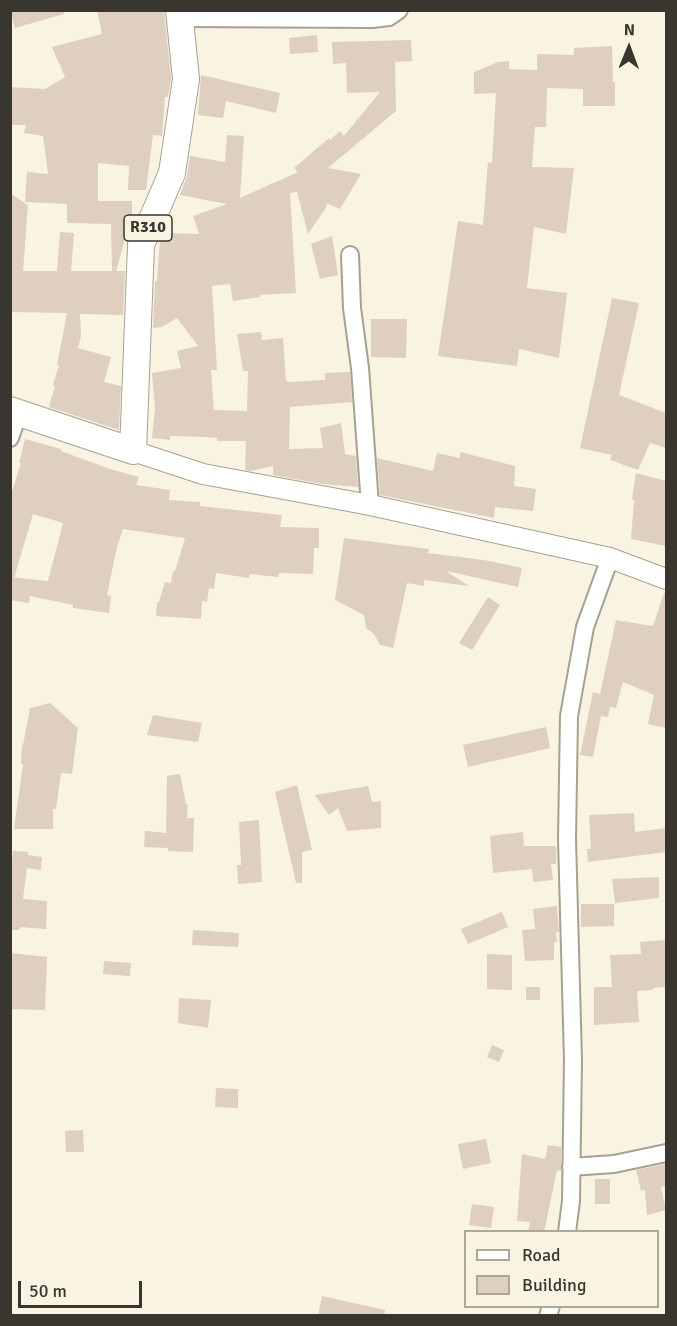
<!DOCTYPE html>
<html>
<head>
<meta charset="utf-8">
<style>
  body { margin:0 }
  #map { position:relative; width:677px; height:1326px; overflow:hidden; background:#f9f4e1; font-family:Signika,sans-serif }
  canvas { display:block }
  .frame { position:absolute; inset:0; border:12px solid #38362f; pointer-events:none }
  .legend { position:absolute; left:464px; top:1230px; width:195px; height:78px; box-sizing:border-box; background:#f9f4e1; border:2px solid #aca89a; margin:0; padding:8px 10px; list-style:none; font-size:18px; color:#38362f }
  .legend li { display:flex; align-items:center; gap:12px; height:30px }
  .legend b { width:30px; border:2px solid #aca89a }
  .north { position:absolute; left:599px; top:18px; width:60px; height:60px; -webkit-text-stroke:4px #f9f4e1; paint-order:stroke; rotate:1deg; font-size:16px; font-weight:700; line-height:24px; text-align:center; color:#38362f }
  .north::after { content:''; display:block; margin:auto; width:21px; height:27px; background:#38362f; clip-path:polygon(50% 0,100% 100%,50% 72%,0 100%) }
  .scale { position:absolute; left:18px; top:1281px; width:124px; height:27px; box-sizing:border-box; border:3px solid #38362f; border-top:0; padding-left:8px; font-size:18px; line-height:21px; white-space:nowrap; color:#38362f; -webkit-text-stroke:4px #f9f4e1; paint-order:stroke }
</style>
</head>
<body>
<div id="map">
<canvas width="677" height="1326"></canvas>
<div class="frame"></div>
<ul class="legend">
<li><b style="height:8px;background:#fff"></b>Road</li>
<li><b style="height:16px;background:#decfc0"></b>Building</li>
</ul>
<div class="north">N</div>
<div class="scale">50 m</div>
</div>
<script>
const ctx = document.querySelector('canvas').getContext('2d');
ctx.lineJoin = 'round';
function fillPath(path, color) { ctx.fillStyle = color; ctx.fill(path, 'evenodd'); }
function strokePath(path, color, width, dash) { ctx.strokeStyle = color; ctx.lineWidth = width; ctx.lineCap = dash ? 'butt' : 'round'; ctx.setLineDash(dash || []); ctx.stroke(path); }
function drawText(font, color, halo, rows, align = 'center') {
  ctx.font = font + ' Signika,sans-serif'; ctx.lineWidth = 4.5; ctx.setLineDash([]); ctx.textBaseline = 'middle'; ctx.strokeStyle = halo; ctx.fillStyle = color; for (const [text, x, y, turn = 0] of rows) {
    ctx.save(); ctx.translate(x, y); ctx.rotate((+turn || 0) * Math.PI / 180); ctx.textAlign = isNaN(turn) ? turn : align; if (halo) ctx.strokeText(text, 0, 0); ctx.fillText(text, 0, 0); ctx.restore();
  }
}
fillPath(new Path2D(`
  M10 10H63L64 14 15 28Z
  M97 10H164L171 79 168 97H165L162 136 153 135 146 190H128L129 166 98 163V201H132V214L116 271H125L123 315 80 314 81 336 78 348 111 357 104 382 121 386 119 430 49 407 55 386 53 385 59 365H57L67 313 10 312V193L28 205 23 271H57L60 232 74 233 71 271H112L111 224 67 223V204L25 202 27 172 48 174 43 136 24 133 26 125H10V87L45 89 65 77 52 47 102 34Z
  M317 35 318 52 290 54 289 38Z
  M411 40 412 61 395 62 396 111 328 168 361 174 340 209 326 203 327 206 308 234 297 192 290 193 296 293 260 295V297L233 301 230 284 212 286 217 370H211L214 410 247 411 248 371H243L237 334 261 332 262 340 283 338 286 381 290 382 325 380V373L350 372 352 402 290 407 289 449 323 448 320 428 341 423 345 454 356 456 358 487 322 484 273 475V466L250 471 245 470 246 441H217V438L206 437 170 436V440L152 438 155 408 152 373 181 368 177 351 198 346 177 318 162 327 153 328 155 281H157L160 238 163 233 199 234 193 216 227 204 180 195 187 176 190 156 225 162 227 135 244 136 240 198 298 172 294 168 329 138 330 140 340 131 344 136 380 92 347 93 346 63 333 64 332 42Z
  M612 46 613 82H615V106H583V89L547 88 546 127H535L532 167 574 168 566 234 534 227 527 288 567 293 559 358 519 349 517 366 438 356 458 221 483 225 488 162 492 163 496 93 474 94V72L498 62 509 61V69L537 70V54L574 55V48Z
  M201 75 280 93 276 113 226 101 223 118 198 115Z
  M332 236 338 275 320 279 311 244Z
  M612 298 639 303 619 395 666 413V448L650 443 638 470 610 460 612 455 580 448Z
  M371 319H407L406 358 371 357Z
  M25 439 61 449V451L110 469 139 477 136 485 170 490 169 500 200 502V506L282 515 280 527 319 528V548H314L313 574 279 573 278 577 250 574 249 578 216 573 214 589 209 588 207 602 202 601 201 619 156 616 157 602H159L165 582 171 583 173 571H175L185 538 123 529 117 547 107 595 111 596 109 613 73 608V605L30 596 29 603 10 600V577L48 581 63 523 33 514 14 578 10 577V498L21 463H19Z
  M460 452 515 466 514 486 536 489 533 511 495 507 494 518 380 495 377 458 433 471 437 453 460 458Z
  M636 473 666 481V546L631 539 634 500 632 499Z
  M344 538 429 549 428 553 484 560 522 568 518 587 446 571 469 586 424 580V586L407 583 393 648 380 645 374 634 366 628 364 615 335 600Z
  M664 593H666V728L648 724 654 695 623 682 616 708 610 707 608 717 601 716 593 757 580 755 593 692 600 694 616 620 653 626Z
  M488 597 500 605 472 650 459 643Z
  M50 703 78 728 72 774 61 773 56 809H53V829H14L23 764H21L22 745H23L30 708Z
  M153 715 202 723 198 742 147 735Z
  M546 727 550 748 468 767 463 745Z
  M180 774 186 804H188L187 818H194L193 852 168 851V848L144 847 145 831 166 833 167 776Z
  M297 785 312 850 302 852V883H296L275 792Z
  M368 786 372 802 381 801V828L347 831 338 808 329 815 315 795Z
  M634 813 635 832 666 828V852L588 862 587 849H591L589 815Z
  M259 820 262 882 238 884 237 865H241L239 822Z
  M523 832 524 846H556V864H551L553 880 533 882 532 869 493 873 490 836Z
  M13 851 28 852V855L42 857 41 870 27 868 23 899 47 901 46 929 20 927 19 930H10V860L12 861Z
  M659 877V898L615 903 612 879Z
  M581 904H614V926L581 927Z
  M557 906 559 932H556L557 942H554V960L525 961 522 930 535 929 533 909Z
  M502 912 508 927 468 944 461 929Z
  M193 930 239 933 238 947 192 945Z
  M666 940V987L653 988V990L637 991 639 1022 594 1025V987H612L610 955 641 954 640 942Z
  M10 953 47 957 45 1010 10 1009Z
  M487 954 512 955V990L487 989Z
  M104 961 131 963 130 976 103 974Z
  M526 987H540V1000H526Z
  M179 998 211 1000 208 1028 178 1023Z
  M492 1045 504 1050 499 1062 487 1057Z
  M216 1088 238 1089V1108L215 1107Z
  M83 1130 84 1152H66L65 1131Z
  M486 1139 491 1163 463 1169 458 1144Z
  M548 1145 561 1147V1171L557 1170 544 1232H528L530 1222 517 1221 522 1154 545 1159Z
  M666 1164V1186L661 1187 666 1210 647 1215 645 1190 641 1191 636 1170Z
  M595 1179H610V1204H595Z
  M472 1204 494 1207 491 1228 469 1225Z
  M322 1296 385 1310 384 1316H318Z`), '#decfc0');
const minor = new Path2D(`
  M179 18 372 19 389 17 399 10
  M350 255 352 308 360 368 370 505
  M10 438 19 412
  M571 1167 614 1164 666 1153
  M567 1232 571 1201 573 1060 567 839 569 716 585 627 610 558
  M548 1316 551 1306`);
const tertiary = new Path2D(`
  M133 451 203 474 370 505 610 558 666 579`);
const primary = new Path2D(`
  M10 410 133 451 141 245 172 173 186 79 179 10`);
strokePath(minor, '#a7a290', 20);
strokePath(tertiary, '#a7a290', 22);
strokePath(primary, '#a7a290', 28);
strokePath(minor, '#fff', 16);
strokePath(tertiary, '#fff', 20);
strokePath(primary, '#fff', 26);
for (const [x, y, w] of [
  [148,228,48]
]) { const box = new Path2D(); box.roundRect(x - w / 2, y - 13, w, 26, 4.5); ctx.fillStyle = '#f9f4e1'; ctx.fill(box); strokePath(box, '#38362f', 1.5); }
drawText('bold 16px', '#38362f', null, [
  ["R310",148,228]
]);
</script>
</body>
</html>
